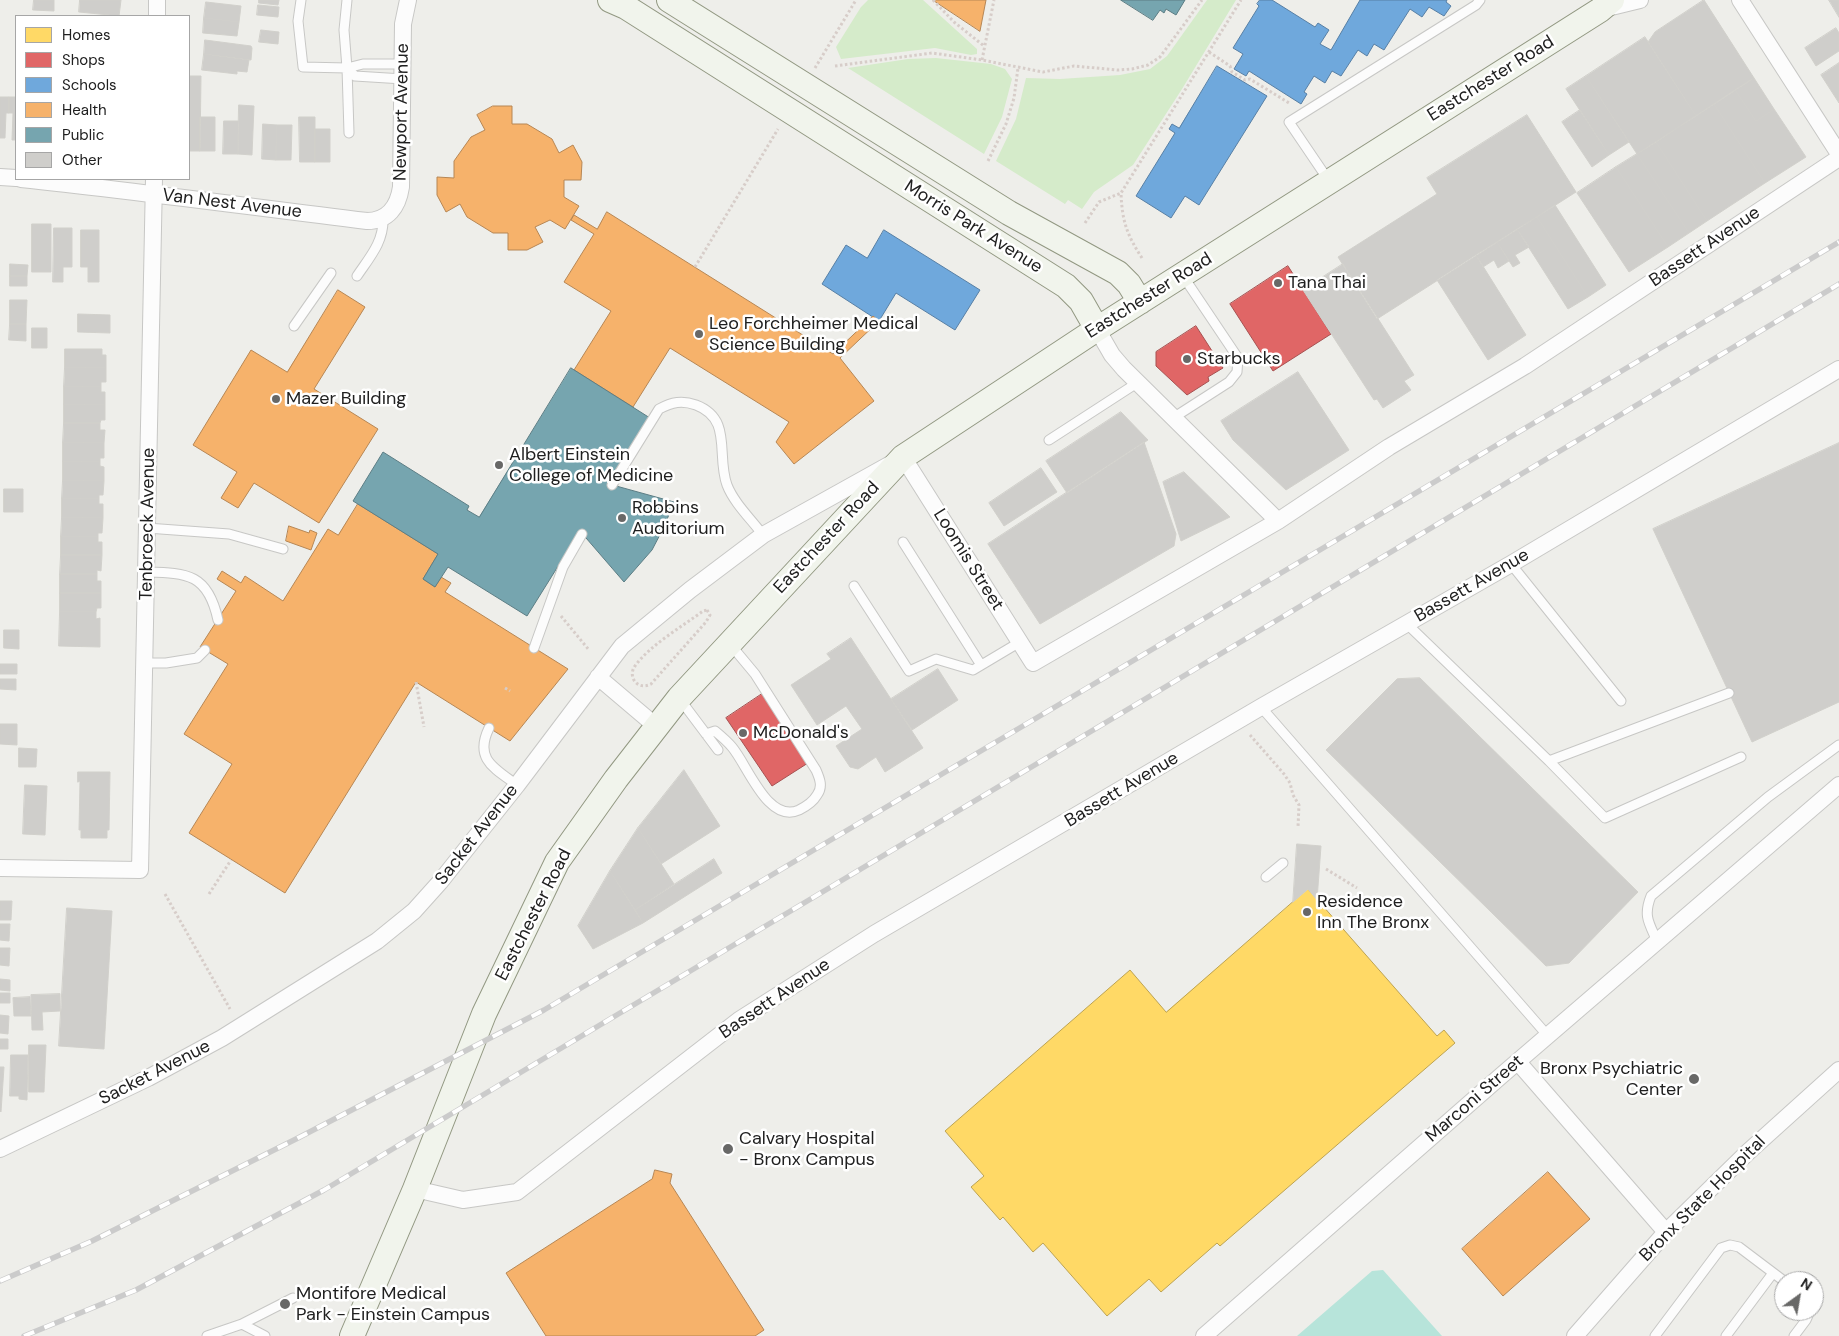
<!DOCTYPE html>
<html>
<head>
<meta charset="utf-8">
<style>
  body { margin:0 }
  #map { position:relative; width:1839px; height:1336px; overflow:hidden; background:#eeeeea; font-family:"DM Sans",sans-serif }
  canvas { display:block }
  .legend { position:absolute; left:15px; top:15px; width:175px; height:165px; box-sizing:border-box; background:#fff; border:1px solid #a6a6a6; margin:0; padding:6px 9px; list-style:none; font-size:15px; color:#202020 }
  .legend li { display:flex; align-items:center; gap:10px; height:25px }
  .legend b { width:25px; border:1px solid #a6a6a6 }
  .north { position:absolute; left:1774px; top:1271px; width:50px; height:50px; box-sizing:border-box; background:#fff; border:1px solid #a6a6a6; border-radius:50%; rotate:32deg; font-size:14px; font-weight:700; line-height:20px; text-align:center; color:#202020 }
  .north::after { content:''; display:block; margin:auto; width:18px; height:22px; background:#686867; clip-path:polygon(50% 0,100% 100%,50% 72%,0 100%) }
</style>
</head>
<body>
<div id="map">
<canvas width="1839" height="1336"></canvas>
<ul class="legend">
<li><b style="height:14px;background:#ffd966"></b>Homes</li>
<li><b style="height:14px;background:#e06666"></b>Shops</li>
<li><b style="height:14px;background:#6fa8dc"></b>Schools</li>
<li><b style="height:14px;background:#f6b26b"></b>Health</li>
<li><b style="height:14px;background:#76a5af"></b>Public</li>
<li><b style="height:14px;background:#cfcecb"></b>Other</li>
</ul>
<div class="north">N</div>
</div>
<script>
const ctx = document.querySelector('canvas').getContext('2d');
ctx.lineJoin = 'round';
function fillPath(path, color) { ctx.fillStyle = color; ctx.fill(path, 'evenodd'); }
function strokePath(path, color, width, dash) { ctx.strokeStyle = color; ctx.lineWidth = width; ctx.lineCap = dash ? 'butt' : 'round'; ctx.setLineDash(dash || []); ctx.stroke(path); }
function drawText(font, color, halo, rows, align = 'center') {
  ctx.font = font + ' "DM Sans",sans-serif'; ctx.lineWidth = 5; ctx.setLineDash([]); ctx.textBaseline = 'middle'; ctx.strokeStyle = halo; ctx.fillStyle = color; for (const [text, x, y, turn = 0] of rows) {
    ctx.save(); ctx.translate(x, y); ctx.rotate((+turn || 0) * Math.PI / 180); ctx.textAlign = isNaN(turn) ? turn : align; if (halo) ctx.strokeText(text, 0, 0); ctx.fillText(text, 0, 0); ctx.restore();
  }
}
fillPath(new Path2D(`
  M868 0H923L977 49V54L971 55 935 48 841 59 836 47 861 7Z
  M1207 0H1236L1182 89 1133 165 1094 192 1082 209 1068 200 1065 204 996 161 1016 119 1026 78 1060 79 1120 75 1150 69 1167 56Z
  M936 58 991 64 1005 69 1012 79 1002 117 984 154 848 68 908 59Z`), '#d5ebca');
fillPath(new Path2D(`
  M1383 1270 1442 1336H1297L1372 1271Z`), '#b7e4da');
const homes = new Path2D(`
  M1308 889 1437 1036 1444 1030 1455 1043 1220 1246 1217 1243 1161 1292 1149 1279 1107 1316 1043 1243 1033 1252 1003 1217 1000 1220 971 1187 984 1176 945 1131 1130 970 1166 1012Z`);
fillPath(homes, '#ffd966');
strokePath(homes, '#bca251', 1);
const shops = new Path2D(`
  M1288 266 1331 334 1273 371 1230 304Z
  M1196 326 1223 368 1208 377 1209 381 1187 395 1156 366V352Z
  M762 694 808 763 772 786 726 718Z`);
fillPath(shops, '#e06666');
strokePath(shops, '#a65151', 1);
const schools = new Path2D(`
  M1260 0H1272L1315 27 1318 23 1329 30 1320 44 1331 50 1360 0H1447L1446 2 1451 6 1444 16 1429 7 1422 17 1410 9 1384 50 1374 44 1367 56 1358 50 1341 76 1332 71 1325 83 1314 76 1304 92 1307 94 1301 104 1249 71 1246 76 1234 69 1243 54 1233 48 1259 6 1257 4Z
  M1217 66 1267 96 1199 205 1185 196 1171 218 1136 196 1175 133 1169 129 1172 124 1179 128Z
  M884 230 980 290 955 330 896 293 879 321 822 284 846 245 867 258Z`);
fillPath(schools, '#6fa8dc');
strokePath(schools, '#577fa4', 1);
const health = new Path2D(`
  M933 0H986L980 31Z
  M493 106H512V124H527L552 139 559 153 573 145 582 162 581 180H564V197L579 206 565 229 550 220 535 227 543 242 527 250H508V233H493L467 217 460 204 446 212 437 195V177L454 178V161L471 137 485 130 477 115Z
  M607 212 833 354 873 316 879 321 840 358 874 401 794 464 776 442 789 422 670 348 633 407 574 370 611 311 564 282 594 234 571 220 574 215 597 229Z
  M338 290 365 307 314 389 378 429 319 523 254 483 238 508 221 498 237 472 193 445 251 350 287 372Z
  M358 504 438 554 423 579 435 587 441 577 451 583 445 592 568 669 510 741 416 682 285 893 189 833 232 764 184 734 228 664 200 647 236 591 217 579 222 571 241 583 245 576 283 601 328 529 338 535Z
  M289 526 309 533 310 530 317 533 311 550 286 541Z
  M655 1170 672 1174 670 1183 764 1330 755 1336H546L506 1273 652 1179Z
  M1548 1172 1590 1219 1503 1296 1462 1249Z`);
fillPath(health, '#f6b26b');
strokePath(health, '#b68654', 1);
const public = new Path2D(`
  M1121 0H1185L1176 15 1166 9 1164 13 1160 10 1153 20Z
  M571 368 650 418 609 484 674 502 664 527 652 550 624 582 580 531 527 616 448 567 435 587 423 579 438 554 353 501 383 452 469 506 467 510 479 517Z`);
fillPath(public, '#76a5af');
strokePath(public, '#5c7d84', 1);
const building = new Path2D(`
  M34 0H54V11L33 10Z
  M80 0H121L119 16 79 12Z
  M259 0H279L278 5 259 3Z
  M1704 0 1754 78 1696 116 1648 42 1655 32Z
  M1829 0H1839V17Z
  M206 2 241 6 239 22 204 18Z
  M258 5 279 7 278 17 257 15Z
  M204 18 239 22 237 36 203 33Z
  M1836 28 1839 33V51L1816 66 1805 48Z
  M261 30 279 32 278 44 259 42Z
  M1645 37 1696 116 1637 154 1586 76Z
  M205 40 251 46 252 48 251 60 204 54Z
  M204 54 249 60 247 72 237 71V74L202 70Z
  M1839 63V103L1821 75Z
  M189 76H201L200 151H189L190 93H189Z
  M1586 76 1629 142 1609 155 1566 89Z
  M1754 78 1774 109 1756 121 1735 90Z
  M1735 90 1756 121 1774 109 1806 157 1765 183 1714 104Z
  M0 97H9V113H6L5 138H0Z
  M9 97H16V140H12L13 113H9Z
  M1714 104 1765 183 1707 221 1656 142Z
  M239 105 254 106 252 155 238 154Z
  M1580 110 1609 155 1592 167 1562 122Z
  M1527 115 1576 192 1377 319 1338 257 1437 194 1427 178Z
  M200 117H215V151H200Z
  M299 117H315V162H300Z
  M224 121H239L238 154H223Z
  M263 124 277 125 276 160 262 159Z
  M277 125H292L291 160H276Z
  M315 129H330V162H315Z
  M1656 142 1707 221 1689 233 1637 154Z
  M1637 154 1689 233 1668 247 1616 167Z
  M1616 167 1668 247 1629 272 1577 193Z
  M1555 205 1606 285 1588 297 1537 217Z
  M1537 217 1588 297 1568 309 1517 229Z
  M32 224H51V272H32Z
  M54 228H72V267H63V282H53Z
  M1517 229 1529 247 1515 255 1520 263 1513 267 1497 242Z
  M81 230H99V282H88V267H81Z
  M1497 242 1509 261 1498 268 1494 260 1483 267 1476 255Z
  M1476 255 1526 335 1488 360 1437 280Z
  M10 264 28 265 27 276H10Z
  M1343 264 1414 375 1404 381 1411 390 1383 408 1377 399 1374 400 1303 290Z
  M10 276H27V286H10Z
  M10 300H27L26 324H10Z
  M78 314 110 315V333L78 332Z
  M10 324H26V341L9 340Z
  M32 328H47V348H32Z
  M65 349H102V355H106V368L65 367Z
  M65 367 106 368V382H101V387L64 386Z
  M1298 372 1349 450 1286 490 1233 440 1221 421Z
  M64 386 101 387V392H105V405L64 404Z
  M64 404 105 405V420H101L100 423H64Z
  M1121 412 1148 440 1067 493 1046 461Z
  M64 423H100V430H105L104 443 63 442Z
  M63 442 104 443V458H100V462L63 461Z
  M1144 442 1176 534 1174 546 1040 624 988 544Z
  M1839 443V702L1752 742 1653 529Z
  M63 461 100 462V466L104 467V481L63 480Z
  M1041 468 1057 492 1004 526 989 503Z
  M1184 472 1230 517 1181 541 1163 482Z
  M63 480 104 481 103 495H99V499L62 498Z
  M4 489H23V512H4Z
  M62 498 99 499V504H103V518L62 517Z
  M62 517 103 518 102 533H98V537L61 536Z
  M61 536 98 537V542H102V555H61Z
  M61 555H102L101 571 97 570V574H60Z
  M60 574H97V581H101V593H60Z
  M60 593H101V608H97L96 612 60 611Z
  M60 611 96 612V619L100 618V647L59 646Z
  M4 630H19V649L4 648Z
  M851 638 923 748 885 772 876 757 858 769 850 767 836 746 862 729 846 706 817 725 791 685 831 659 827 654Z
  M0 664H17V674H0Z
  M938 669 958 700 912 730 891 699Z
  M1420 678 1638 892 1569 963 1546 966 1326 750 1397 679Z
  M0 679H16V690L0 689Z
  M0 724H17V745L0 744Z
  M19 748 37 749 36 767H19Z
  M684 770 720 826 661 864 638 828Z
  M78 772H110L109 830H107V838H81V830H79L80 781 78 782Z
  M25 785 47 786 45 835 23 834Z
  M638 828 674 884 635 910 610 871Z
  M1297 844 1321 846 1317 900 1308 889 1293 902Z
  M714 859 722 873 643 923 635 910Z
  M610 871 643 923 593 949 578 926Z
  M0 901H12L11 920H0Z
  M67 908 112 911 104 1049 59 1046Z
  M0 924H10L9 941 0 940Z
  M0 948H10L9 966 0 965Z
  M0 979 10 980V991L0 990Z
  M0 993H10V1003H0Z
  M60 994V1011L42 1012 43 1030H32L31 995Z
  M30 997 31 1016H14L13 998Z
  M0 1015 9 1016 8 1034 0 1033Z
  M0 1039H8V1049H0Z
  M29 1045H46L44 1092H29Z
  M11 1055H28L27 1100 19 1099V1096H10Z
  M0 1067H4L1 1112 0 1111Z`);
fillPath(building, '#cfcecb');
strokePath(building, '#d1d0cb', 1);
const lane = new Path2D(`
  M301 0 298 21 303 67 347 68 349 133
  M402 64H363L347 68 355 76 403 79
  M347 68 344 30 347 0
  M1329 181 1289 122 1476 5 1480 0
  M357 276C369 258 384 242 383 218
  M294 326 331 273
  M1173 418 1229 382 1237 372 1238 358 1183 276
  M1049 440 1137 383
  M612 485 659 409C672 402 682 400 696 405 733 419 716 455 727 485 734 503 751 519 763 535
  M147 528 229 534 283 549
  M903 542 981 665
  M1511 564 1621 701
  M147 572C188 573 208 574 218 620
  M854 586 909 671 936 659 973 670 1020 642
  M1407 624 1549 761 1729 693
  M534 648 563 567 582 534
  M145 663H166L197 658 205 650
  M679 698 718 750
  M1261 707 1548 1036
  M489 728C474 759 494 768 517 785
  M706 734 715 731C721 736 727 741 732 747 748 766 768 824 799 810 807 806 813 802 817 795 823 787 820 779 816 770L755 674 730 644
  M1549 761 1605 818 1741 757
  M1266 877 1283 863
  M1657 941C1649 923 1643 916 1651 896L1768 797 1839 745
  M207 1336 242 1324
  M265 1336 242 1324 293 1298
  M1655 1336 1721 1248 1730 1245 1739 1247 1784 1281
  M1726 1336 1773 1273
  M1794 1336 1806 1320 1810 1311`);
const street = new Path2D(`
  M1740 0 1839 154
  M1603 9 1640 0
  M157 16V0
  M0 177 16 178
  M21 179C136 191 252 207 367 221 388 221 398 207 401 187L403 24 408 0
  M1097 329 1112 355 1124 369 1278 521
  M598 677 657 727
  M0 868 140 870 154 179
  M1518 1062 1666 1232
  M0 1149 148 1078 222 1038 377 941 414 911 440 882 517 785 622 646 690 590 763 535 903 457 1033 663 1278 521 1389 447 1525 366 1839 158
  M415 1189 463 1200 517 1192 739 1020 874 934 1261 707 1511 564 1839 369
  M1204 1336 1502 1075 1839 785
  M1575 1336 1666 1232 1748 1152 1839 1070`);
const secondary = new Path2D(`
  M610 0 626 7C773 99 919 193 1066 286L1081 301 1097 329
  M669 0 1009 213 1118 273 1129 284 1140 302
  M352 1336 415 1189 484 1014 557 862 616 779 679 698 903 457 1097 329 1600 10 1612 0`);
strokePath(lane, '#c7c7c5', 11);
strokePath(street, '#c7c7c5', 18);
strokePath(secondary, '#929882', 26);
strokePath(new Path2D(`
  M933 0 954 22 984 46
  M1209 52 1230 66 1232 72 1245 80 1250 79 1289 103V105
  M982 60 994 0
  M835 66 932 53 982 60 1043 72 1074 66 1118 70 1132 69 1148 65 1160 57 1202 0
  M815 68 856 0
  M988 161 1006 124 1014 98 1018 68
  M1085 223 1099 202 1121 193
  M1142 258C1127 235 1122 221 1121 193L1241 0
  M695 267 778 129
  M707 610 710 615 706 622 651 684C638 691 627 677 635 666 650 645 683 626 703 611Z
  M561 616 589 650
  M416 682 424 727
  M505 688 510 691
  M1250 735 1284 774 1290 783 1293 795 1299 805 1298 827
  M1326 869 1357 888
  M165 894 230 1009
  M209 894 231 860`), '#d7cdc9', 3, [2.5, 2.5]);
strokePath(lane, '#fcfcfc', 9);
strokePath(street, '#fcfcfc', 16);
strokePath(secondary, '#f1f4ec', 24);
const rail = new Path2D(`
  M0 1281 92 1241 296 1139 544 1010 1839 242
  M24 1336 136 1290 324 1190 1839 284`);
strokePath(rail, '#cbcbcb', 5.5);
strokePath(rail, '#fff', 4, [11]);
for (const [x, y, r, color] of [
  [1278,283,5,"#686867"],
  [699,334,5,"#686867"],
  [1187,359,5,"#686867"],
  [276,399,5,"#686867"],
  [499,465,5,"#686867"],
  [622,518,5,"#686867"],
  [743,733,5,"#686867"],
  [1307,912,5,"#686867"],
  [1694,1079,6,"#686867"],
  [728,1149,6,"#686867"],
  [285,1304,6,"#686867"]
]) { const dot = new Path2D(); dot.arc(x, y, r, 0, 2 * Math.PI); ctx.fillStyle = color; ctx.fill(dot); strokePath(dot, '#fff', 2); }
drawText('18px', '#202020', '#fff', [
  ["Eastchester Road",1491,79,-32],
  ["Newport Avenue",402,112,-89],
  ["Van Nest Avenue",232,204,7],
  ["Morris Park Avenue",973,227,32],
  ["Bassett Avenue",1705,247,-34],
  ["Eastchester Road",1149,296,-32],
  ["Tenbroeck Avenue",148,524,-89],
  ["Eastchester Road",827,538,-47],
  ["Loomis Street",968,560,58],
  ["Bassett Avenue",1472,586,-30],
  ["Bassett Avenue",1122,790,-31],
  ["Sacket Avenue",477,835,-52],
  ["Eastchester Road",534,915,-63],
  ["Bassett Avenue",775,999,-34],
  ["Sacket Avenue",155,1073,-27],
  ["Marconi Street",1475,1099,-41],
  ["Bronx State Hospital",1703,1199,-45]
]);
drawText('18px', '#202020', '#fff', [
  ["Tana Thai",1288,283],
  ["Leo Forchheimer Medical",709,324],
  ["Science Building",709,345],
  ["Starbucks",1197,359],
  ["Mazer Building",286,399],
  ["Albert Einstein",509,455],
  ["College of Medicine",509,476],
  ["Robbins",632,508],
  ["Auditorium",632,529],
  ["McDonald's",753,733],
  ["Residence",1317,902],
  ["Inn The Bronx",1317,923],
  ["Bronx Psychiatric",1683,1069,"right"],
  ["Center",1683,1090,"right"],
  ["Calvary Hospital",739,1139],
  ["- Bronx Campus",739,1160],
  ["Montifore Medical",296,1294],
  ["Park - Einstein Campus",296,1315]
], 'left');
</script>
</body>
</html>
